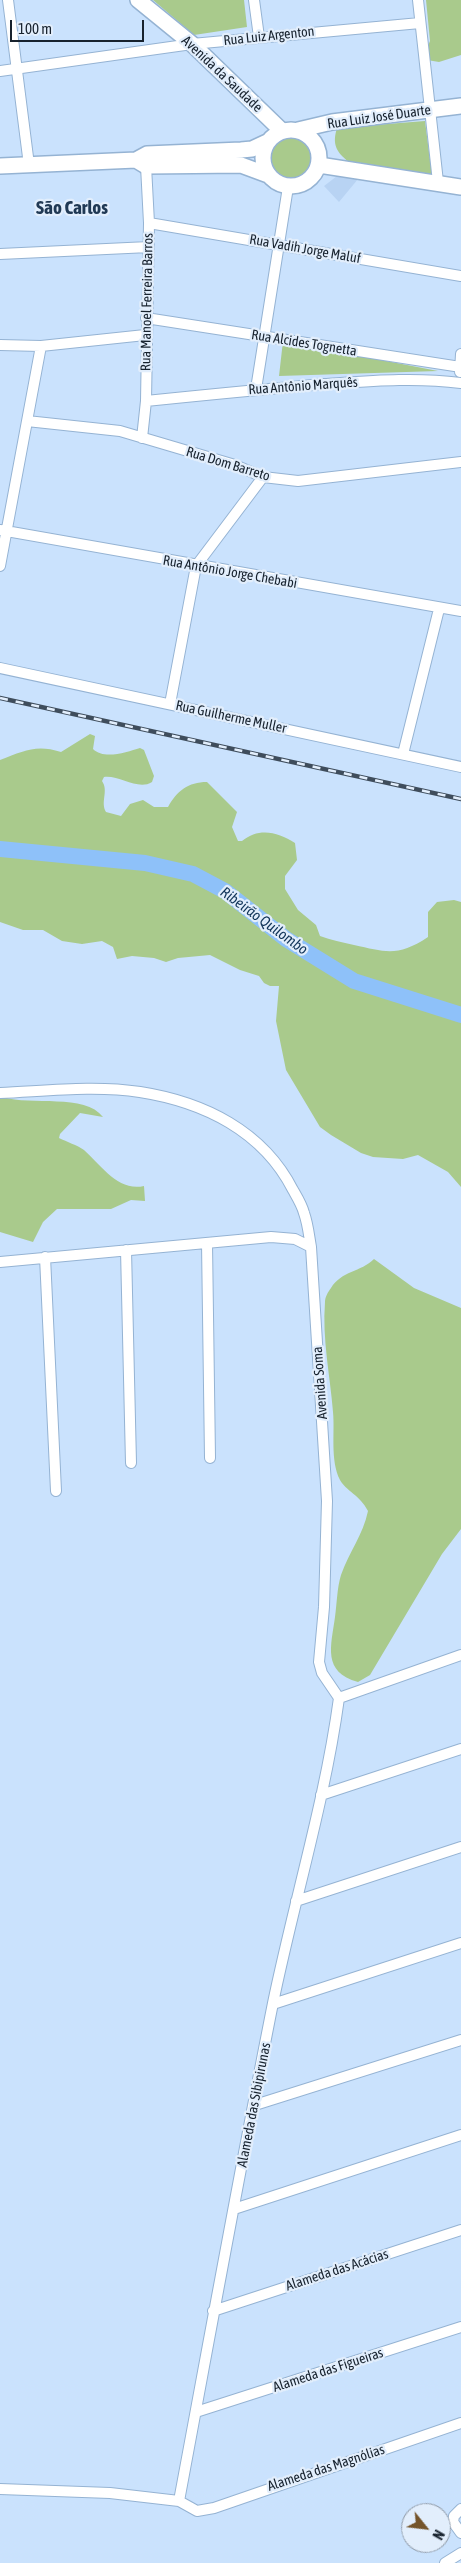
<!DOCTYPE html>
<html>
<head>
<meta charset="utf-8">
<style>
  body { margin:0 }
  #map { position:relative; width:461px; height:2563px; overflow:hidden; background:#cae2fd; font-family:"Asap Condensed",sans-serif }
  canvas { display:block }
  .north { position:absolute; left:401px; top:2503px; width:50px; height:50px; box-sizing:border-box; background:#e2eefc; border:1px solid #919caa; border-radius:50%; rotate:119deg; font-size:14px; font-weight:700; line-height:20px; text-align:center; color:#17222e }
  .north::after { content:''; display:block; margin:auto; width:18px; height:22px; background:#74542a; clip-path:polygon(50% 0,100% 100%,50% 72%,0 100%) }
  .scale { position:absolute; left:10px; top:20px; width:134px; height:22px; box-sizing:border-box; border:2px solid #17222e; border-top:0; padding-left:6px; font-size:15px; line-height:18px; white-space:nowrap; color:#17222e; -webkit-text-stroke:4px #e2eefc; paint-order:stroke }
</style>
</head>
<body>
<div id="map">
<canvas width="461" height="2563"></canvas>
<div class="north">N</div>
<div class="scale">100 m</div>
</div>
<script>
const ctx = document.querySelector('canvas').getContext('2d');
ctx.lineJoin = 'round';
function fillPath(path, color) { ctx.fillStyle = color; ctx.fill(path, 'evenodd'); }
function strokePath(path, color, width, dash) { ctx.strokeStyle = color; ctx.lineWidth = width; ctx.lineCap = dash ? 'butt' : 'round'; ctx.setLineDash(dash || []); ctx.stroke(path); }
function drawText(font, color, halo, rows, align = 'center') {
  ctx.font = font + ' "Asap Condensed",sans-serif'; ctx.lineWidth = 4.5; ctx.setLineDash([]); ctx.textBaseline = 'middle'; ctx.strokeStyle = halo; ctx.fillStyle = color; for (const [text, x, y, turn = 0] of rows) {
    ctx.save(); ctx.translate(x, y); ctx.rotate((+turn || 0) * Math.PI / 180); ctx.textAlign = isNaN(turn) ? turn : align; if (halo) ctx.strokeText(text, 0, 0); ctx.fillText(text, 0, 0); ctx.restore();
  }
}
fillPath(new Path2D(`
  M341 173H363L339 202 324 186Z`), '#b8d3f3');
fillPath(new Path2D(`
  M153 0H244L247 27 194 35Z
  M426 0H461V55L439 62 427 60 425 53 430 41Z
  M425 121 432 175 349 162C336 152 332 144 337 128Z
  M270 159a21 21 0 1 1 42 0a21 21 0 1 1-42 0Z
  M283 341 438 371 279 376Z
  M90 734 95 736 93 749C104 760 127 752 140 748L144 750 154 776 152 782C138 791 120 775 104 777L102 781C109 791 100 802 106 812L121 816 130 804 143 800 154 807H168C177 791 188 782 207 782L237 812 232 827 238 841H242C259 827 278 832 295 843L297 860 285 876V889L298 910 316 925 320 936C331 940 342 942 354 945 386 952 398 957 428 937V912L437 902 454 900 461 902V1008L459 1019 461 1020V1187L448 1172 418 1155 403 1159 373 1157 361 1153 331 1135 320 1127 286 1070 276 1021 279 986H270L264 983 259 976 240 970 210 955 178 958 166 962 154 958 132 956 117 959 113 947 102 941 82 944 62 941 43 930H23L0 922V760C24 751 36 744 61 752Z
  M3 1097C31 1106 85 1093 103 1117L80 1113 60 1134 59 1138C67 1142 77 1145 84 1150 101 1165 118 1192 144 1186L145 1201 131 1200 111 1209H57L43 1222 33 1242 0 1232V1099Z
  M374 1259 414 1288 461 1308V1529L442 1554 370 1675 358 1682C322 1672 331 1646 335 1617 337 1603 337 1588 341 1575 349 1552 363 1535 368 1511 360 1495 346 1491 340 1480 330 1460 335 1433 333 1412 330 1375 322 1339 325 1302 325 1297 328 1292 331 1288 341 1271 361 1272 374 1259Z`), '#a9ca8c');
strokePath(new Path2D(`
  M0 849 145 863 193 874 225 891 286 939 354 981 461 1015`), '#8ec1f9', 16);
const street = new Path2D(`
  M8 0 29 165
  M254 0 259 37
  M418 0 438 182
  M0 71 192 44 420 23
  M149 223 461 276
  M0 254 149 247
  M146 318 461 367
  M0 345 41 346 145 335
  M460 372 461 354
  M256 389 288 187
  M146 401C205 395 265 389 324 384 370 381 415 377 461 383
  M27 421 120 431 235 465 263 477 298 481 461 462
  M142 438 146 401 149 223 146 166
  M0 530 461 611
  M0 566 41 346
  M0 668 461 767
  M170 704 196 566 263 477
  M403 754 439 609
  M0 1093C46 1091 95 1085 140 1092 204 1102 263 1131 293 1190 297 1197 302 1205 304 1213 308 1224 309 1236 311 1247L327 1501 324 1607 319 1662 322 1673 339 1698
  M207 1243 210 1458
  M126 1250 131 1463
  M45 1257 56 1491
  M0 1262 271 1237 295 1239 311 1247
  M339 1698C325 1801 294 1901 273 2003 240 2169 210 2335 179 2501L197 2511 214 2508 461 2423
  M339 1698 461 1655
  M321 1795 461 1749
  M296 1901 461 1847
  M273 2004 461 1943
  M255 2105 461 2040
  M234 2209 461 2135
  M213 2311 461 2230
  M196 2412 461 2327
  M0 2489 110 2493 179 2501
  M461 2509 454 2516 453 2522 461 2533
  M445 2563 461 2553`);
const secondary = new Path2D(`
  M138 0 192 44 282 131
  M263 158a28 28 0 1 1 56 0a28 28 0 1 1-56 0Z
  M298 130 332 122 461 106
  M136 160 146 166 241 165 268 175
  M319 165 461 187
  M0 166 136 160 147 154 241 150 252 149 267 142`);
strokePath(street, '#95b3d3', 12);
strokePath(secondary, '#95b3d3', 18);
strokePath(street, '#fff', 10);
strokePath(secondary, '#fff', 15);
const rail = new Path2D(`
  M0 698 461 799`);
strokePath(rail, '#3f4d5c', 4.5);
strokePath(rail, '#e2eefc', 2.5, [8]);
drawText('14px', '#17222e', '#e2eefc', [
  ["Rua Luiz Argenton",269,36,-6],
  ["Avenida da Saudade",222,74,43],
  ["Rua Luiz José Duarte",379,117,-8],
  ["Rua Vadih Jorge Maluf",305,249,10],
  ["Rua Manoel Ferreira Barros",147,302,-89],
  ["Rua Alcides Tognetta",304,343,9],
  ["Rua Antônio Marquês",303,386,-4],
  ["Rua Dom Barreto",228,464,17],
  ["Rua Antônio Jorge Chebabi",230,572,10],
  ["Rua Guilherme Muller",231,717,12],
  ["Avenida Soma",320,1383,-94],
  ["Alameda das Sibipirunas",254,2105,-79],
  ["Alameda das Acácias",337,2270,-18],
  ["Alameda das Figueiras",328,2370,-18],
  ["Alameda das Magnólias",326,2468,-18]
]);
drawText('italic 15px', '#113559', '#e2eefc', [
  ["Ribeirão Quilombo",264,921,36]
]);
drawText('bold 19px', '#203954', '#e2eefc', [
  ["São Carlos",72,208]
]);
</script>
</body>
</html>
